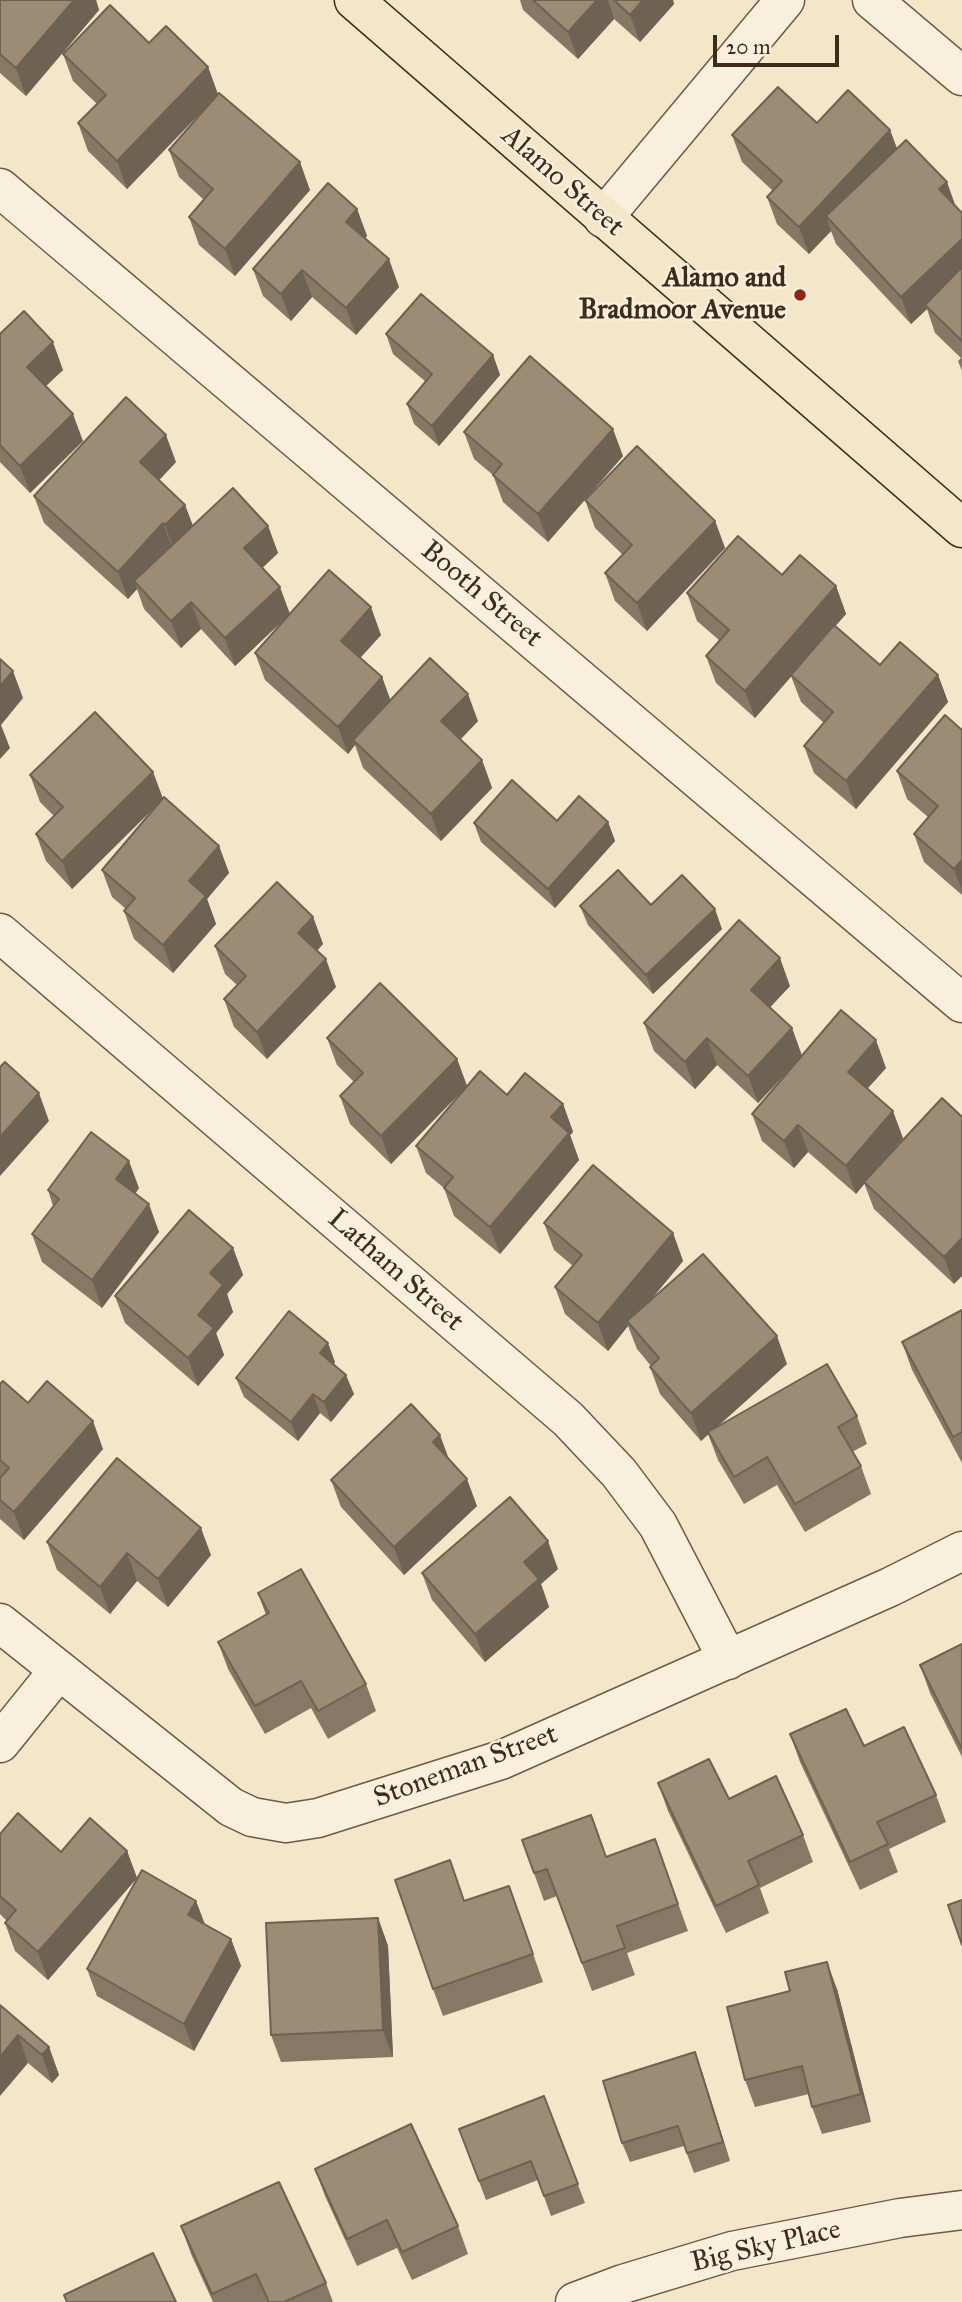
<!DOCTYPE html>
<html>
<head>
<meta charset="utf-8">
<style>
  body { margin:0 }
  #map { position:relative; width:962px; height:2302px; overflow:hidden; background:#f4e6c9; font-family:"IM FELL Great Primer",serif }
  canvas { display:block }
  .scale { position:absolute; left:713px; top:35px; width:126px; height:32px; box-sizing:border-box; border:4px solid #3f2b19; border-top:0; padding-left:9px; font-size:21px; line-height:24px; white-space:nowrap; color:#3f2b19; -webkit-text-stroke:5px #f8efdc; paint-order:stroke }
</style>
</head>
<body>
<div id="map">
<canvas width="962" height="2302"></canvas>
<div class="scale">20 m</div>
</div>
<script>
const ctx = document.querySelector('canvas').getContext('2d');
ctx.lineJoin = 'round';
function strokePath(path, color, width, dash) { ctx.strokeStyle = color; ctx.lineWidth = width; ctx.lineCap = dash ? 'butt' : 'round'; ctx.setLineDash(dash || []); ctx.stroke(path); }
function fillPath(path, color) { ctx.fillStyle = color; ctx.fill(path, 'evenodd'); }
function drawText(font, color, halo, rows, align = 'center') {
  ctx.font = font + ' "IM FELL Great Primer",serif'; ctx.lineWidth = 5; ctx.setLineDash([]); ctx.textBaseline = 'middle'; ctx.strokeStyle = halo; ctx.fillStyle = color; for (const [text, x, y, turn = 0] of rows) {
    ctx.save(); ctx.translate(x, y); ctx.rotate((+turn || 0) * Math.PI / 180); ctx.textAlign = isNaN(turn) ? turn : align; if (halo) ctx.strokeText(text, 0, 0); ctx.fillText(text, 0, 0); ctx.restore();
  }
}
const minor = new Path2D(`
  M872 0 962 76
  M0 188 962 1003
  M603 218 785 0
  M0 933 568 1419 619 1473 658 1525 728 1660
  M0 1623 231 1807 252 1817 286 1823 318 1818 501 1760 890 1587 962 1551
  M0 1743 59 1670
  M575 2302 623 2284 732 2251 900 2218 962 2210`);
const major = new Path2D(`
  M354 0 962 528`);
strokePath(minor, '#6c5a45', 41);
strokePath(major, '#3f2b19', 41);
strokePath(minor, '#f8efdc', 38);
strokePath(major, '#f4e6c9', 38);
fillPath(new Path2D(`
  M0 0H96L99 10 26 96 0 73Z
  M520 0H673L674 4 640 42 614 19 578 59 523 10Z
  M149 43 208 67 218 94 310 190 235 276 199 245 189 217 204 200 179 177 169 150 214 98 127 189 88 151 78 123 97 104 73 81 63 54Z
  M817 123 890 130 897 148 962 213V371L958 361 961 358 935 333 927 309 911 324 836 244 831 231 809 254 777 224 767 197 773 191 742 162 732 135Z
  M357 209 367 236 365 238 399 287 356 335 312 297 291 321 263 296 253 269Z
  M0 334 63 370 46 386 83 441 30 493 0 462Z
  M386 334 493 355 500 375 439 446 414 424 407 404 426 382 393 354Z
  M464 432 623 456 548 542 503 502 493 475 474 459Z
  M176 462 159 480 185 505 193 526H268L278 553 262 568 290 613 381 635 360 658 382 677 390 701 478 721 460 740 482 760 492 788 441 841 363 768 355 745 348 754 265 680 255 653 285 618 235 666 201 629 181 648 144 609 137 589 128 599 44 523 34 496Z
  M585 500 715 521 725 548 647 631 615 601 605 573 623 555 595 528Z
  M782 575 836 586 846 614 835 626 880 665 938 675 948 702 856 809 814 773 804 746 824 723 801 702 791 676 755 718 716 683 706 656 719 640 697 621 687 593Z
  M962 730V895L924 862 914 834 928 817 907 799 897 771Z
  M153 772 163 799 219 846 229 873 207 899 216 924 173 973 134 939 124 911 126 909 112 897 102 870 159 803 72 889 46 861 36 834 54 816 40 802 30 775Z
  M557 821 608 822 615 841 555 908 481 842 474 823Z
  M651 905 722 929 653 994 588 925 580 906Z
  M313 917 323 944 317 951 336 987 267 1059 234 1027 224 999 237 985 225 974 215 946Z
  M790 986 770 1007 792 1028 802 1056 758 1103 717 1065 695 1089 654 1051 644 1023Z
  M327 1038 457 1059 467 1086 391 1164 350 1124 340 1096 354 1082 337 1065Z
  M886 1068 868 1088 903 1138 892 1152 942 1098 954 1284 874 1209 864 1183 856 1194 808 1152 794 1168 762 1141 752 1114Z
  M507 1095 563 1104 573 1132 570 1135 579 1160 500 1254 454 1216 444 1188 426 1173 416 1146Z
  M139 1188 135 1194 159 1232 102 1308 42 1262 32 1234 53 1206 48 1190Z
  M544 1223 673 1233 683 1261 648 1303 787 1364 716 1428 857 1416 867 1444 852 1452 861 1466 871 1494 805 1532 777 1485 744 1504 718 1460 708 1434 701 1441 660 1394 650 1367 651 1366 637 1349 628 1326 608 1351 565 1314 555 1287 573 1266 554 1250Z
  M233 1248 243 1275 227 1294 233 1312 216 1333 224 1355 198 1386 125 1323 115 1296Z
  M962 1310V1463L912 1370 902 1342Z
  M335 1362 334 1364 354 1394 331 1422 320 1413 298 1441 244 1397 236 1378Z
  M0 1384 28 1403 103 1449 24 1540 0 1519Z
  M331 1480 477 1506 404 1575 341 1507Z
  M47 1542 211 1555 168 1607 137 1581 110 1614 57 1570Z
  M558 1569 541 1584 549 1607 485 1662 432 1600 422 1573Z
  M258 1593 366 1684 376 1711 328 1739 311 1708 265 1734 228 1669 218 1642 266 1615Z
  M962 1644V1757L930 1693 920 1665Z
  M790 1734 864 1746 936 1795 946 1822 889 1849 898 1872 860 1890 800 1762Z
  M658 1783 729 1799 803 1835 813 1862 760 1888 769 1913 726 1933 668 1811Z
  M0 1834 61 1852 127 1851 137 1878 48 1980 15 1951 5 1923 7 1921 0 1914Z
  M655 1839 688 1931 627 1953 635 1975 592 1991 557 1896 544 1901 522 1840 606 1857Z
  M509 1886 543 1982 443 2016 433 1989 464 1901Z
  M196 1901 205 1924 231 1939 241 1966 194 2051 97 1996 87 1969Z
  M378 1918 388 1946 393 2057 281 2062 271 2035Z
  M837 1989 871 2122 822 2134 812 2107 809 2094 755 2107 745 2080Z
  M0 2005 49 2047 59 2075 52 2083 28 2063Z
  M702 2072 730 2161 694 2173 684 2146 630 2162 622 2143Z
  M544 2096 585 2203 551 2216 538 2180 486 2200 459 2129Z
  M315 2169 458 2226 468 2254 412 2280 397 2248 357 2266 325 2196Z
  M181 2226 326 2283 333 2302H213L191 2254Z`), '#877865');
fillPath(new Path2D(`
  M74 0H96L99 10 26 96 16 68Z
  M597 0H608L614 19 578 59 568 32Z
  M643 0H673L674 4 640 42 630 15Z
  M208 67 218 95 127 189 117 161Z
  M890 130 900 158 826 216 831 231 809 254 799 227Z
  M300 162 310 190 235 276 225 249Z
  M947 182 957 210 939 189Z
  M357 209 367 236 356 249 346 222Z
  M962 239V276L925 305 927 309 911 324 901 297Z
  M389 259 399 287 356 335 346 308Z
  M302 270 312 297 291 321 281 294Z
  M53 342 63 370 37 394 27 367Z
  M493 355 500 375 439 446 432 426Z
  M73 414 83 441 30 493 20 466Z
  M613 429 623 456 548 542 538 514Z
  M166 435 176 462 150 490 140 462Z
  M185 505 195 532 175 552 165 525Z
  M715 521 725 548 647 631 637 603Z
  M163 523 173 550 134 581 137 589 128 599 118 572Z
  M268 526 278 553 254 576 244 548Z
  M836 586 846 614 755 718 745 691Z
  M280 587 290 614 235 666 225 638Z
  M191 602 201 629 181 648 171 621Z
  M371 607 381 635 351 668 341 641Z
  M13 671 23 698 1 725 10 748 0 759V686Z
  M938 675 948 702 856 809 846 781Z
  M382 677 392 704 353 740 355 745 348 754 338 727Z
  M468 694 478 721 451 749 441 721Z
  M482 760 492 788 441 841 431 814Z
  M153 772 163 799 72 889 62 861Z
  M608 822 615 841 555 908 548 889Z
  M219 846 229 873 207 899 216 924 173 973 163 945 189 881Z
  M962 860V891L954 869Z
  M715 909 722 929 653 994 646 975Z
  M313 917 323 944 308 960 298 933Z
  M780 958 790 986 761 1017 751 990Z
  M326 959 336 987 267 1059 257 1032Z
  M792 1028 802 1056 758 1103 748 1076Z
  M707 1038 717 1065 695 1089 685 1062Z
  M876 1040 886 1068 858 1099 848 1072Z
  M457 1059 467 1086 391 1164 381 1136Z
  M39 1093 49 1121 0 1176V1137Z
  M563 1104 573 1132 570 1135 579 1160 500 1254 490 1227 551 1117Z
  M893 1111 903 1138 856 1194 846 1166Z
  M798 1125 808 1152 794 1168 784 1141Z
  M129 1161 139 1188 126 1206 116 1179Z
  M149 1204 159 1232 102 1308 92 1280Z
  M673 1233 683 1261 630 1325 627 1321 628 1326 608 1351 598 1323Z
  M962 1238V1276L954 1284 944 1257Z
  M233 1248 243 1275 227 1294 233 1312 216 1333 224 1355 198 1386 188 1358 198 1315 210 1273Z
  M777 1336 787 1364 701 1441 691 1413Z
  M328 1343 335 1362 327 1372 320 1353Z
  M346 1375 354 1394 331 1422 324 1402Z
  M313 1394 320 1413 298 1441 291 1422Z
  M93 1421 103 1449 24 1540 14 1512Z
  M440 1435 450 1462 433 1442Z
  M467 1479 477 1506 404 1575 394 1547Z
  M201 1528 211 1555 168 1607 158 1579Z
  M548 1541 558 1569 541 1584 549 1607 485 1662 475 1634 524 1562Z
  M127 1553 137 1581 110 1614 100 1587Z
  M127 1851 137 1878 48 1980 38 1952Z
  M196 1901 206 1929 188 1915Z
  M378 1918 388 1946 393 2057 383 2030Z
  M231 1939 241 1966 194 2051 184 2024Z
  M827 1962 837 1989 871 2122 861 2094Z
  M18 2035 28 2063 0 2096V2057Z
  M49 2047 59 2075 52 2083 42 2055Z
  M695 2052 702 2072 730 2161 723 2142Z`), '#6e6252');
const building = new Path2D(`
  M0 0H74L16 68 0 54Z
  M533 0H597L568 32Z
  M614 0H643L630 15Z
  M110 5 149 43 166 26 208 67 117 161 78 123 106 95 63 54Z
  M778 87 817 123 848 90 890 130 799 227 767 197 782 181 732 135Z
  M219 93 300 162 225 249 189 217 213 189 169 150Z
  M906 140 947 182 939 189 962 213V239L901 297 826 216Z
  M328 183 357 209 346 222 389 259 346 308 302 270 281 294 253 269Z
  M962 267V341L925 305Z
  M421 294 493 355 432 426 407 404 432 374 386 334Z
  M24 311 53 342 27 367 73 414 20 466 0 445V334Z
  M530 356 613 429 538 514 493 475 502 464 464 432Z
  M126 397 166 435 140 462 185 505 165 525 163 523 118 572 34 496Z
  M637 446 715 521 637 603 605 573 632 545 585 500Z
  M233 488 268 526 244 548 280 587 225 638 191 602 171 621 134 581Z
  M738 536 782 575 800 555 836 586 745 691 706 656 729 630 687 593Z
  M329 570 371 607 341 641 382 677 338 727 255 653Z
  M834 625 880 665 900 642 938 675 846 781 804 746 833 712 791 675Z
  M430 658 468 694 441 721 482 760 431 814 353 740Z
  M0 659 13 671 0 686Z
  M95 712 153 772 62 861 36 834 63 807 30 775Z
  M945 715 962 730V860L954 869 914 834 938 806 897 771Z
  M512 780 557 821 579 796 608 822 548 889 474 823Z
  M164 797 219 846 189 881 206 896 163 945 124 911 135 898 102 870Z
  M618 870 651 905 682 875 715 909 646 975 580 906Z
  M277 882 313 917 298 933 326 959 257 1032 224 999 246 976 215 946Z
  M739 920 780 958 751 990 792 1028 748 1076 707 1038 685 1062 644 1023Z
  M380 983 457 1059 381 1136 340 1096 363 1073 327 1038Z
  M841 1010 876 1040 848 1072 893 1111 846 1166 798 1125 784 1141 752 1114Z
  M5 1062 39 1093 0 1137V1067Z
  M480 1071 507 1095 525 1073 563 1104 551 1117 569 1133 490 1227 444 1188 453 1177 416 1146Z
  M942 1098 962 1117V1238L944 1257 864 1182Z
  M91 1132 129 1161 116 1179 149 1204 92 1280 32 1234 59 1199 48 1190Z
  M593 1165 673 1233 598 1323 555 1287 582 1255 544 1223Z
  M189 1210 233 1248 210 1273 223 1285 198 1315 214 1328 188 1358 115 1296Z
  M703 1254 777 1336 691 1413 650 1367 659 1358 627 1321Z
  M962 1310V1432L953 1437 902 1342Z
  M289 1311 328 1343 320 1353 346 1375 324 1402 313 1394 291 1422 236 1378Z
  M827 1364 857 1416 838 1427 861 1466 795 1504 767 1457 734 1477 708 1432Z
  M3 1381 28 1403 47 1381 93 1421 14 1512 0 1500V1478L9 1468 0 1460V1384Z
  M411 1404 440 1435 433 1442 467 1479 394 1547 331 1480Z
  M117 1458 201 1528 158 1579 127 1553 100 1587 47 1542Z
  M510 1497 548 1541 524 1562 539 1579 475 1634 422 1573Z
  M301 1569 366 1684 318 1711 301 1681 255 1706 218 1642 269 1613 258 1593Z
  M962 1644V1749L920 1665Z
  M846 1709 864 1746 904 1727 936 1795 877 1822 888 1844 850 1862 790 1734Z
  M709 1759 729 1799 776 1776 803 1835 748 1861 759 1885 716 1906 658 1783Z
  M18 1813 61 1852 90 1818 127 1851 38 1952 5 1923 16 1910 0 1896V1834Z
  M591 1815 606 1857 655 1839 678 1904 617 1926 625 1948 582 1963 547 1869 534 1873 522 1840Z
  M450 1860 464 1901 509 1886 533 1954 433 1989 395 1880Z
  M142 1870 196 1901 188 1915 231 1939 184 2024 87 1969Z
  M962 1900V1945L948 1905Z
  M378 1918 383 2030 271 2035 266 1923Z
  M827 1962 861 2094 812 2107 802 2066 745 2080 727 2007 790 1991 785 1972Z
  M0 2005 49 2047 42 2055 18 2035 0 2057Z
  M695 2052 723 2142 687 2153 678 2126 622 2143 603 2081Z
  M544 2096 578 2184 544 2196 531 2161 479 2181 459 2129Z
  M411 2124 458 2226 402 2252 387 2220 347 2239 315 2169Z
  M279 2182 326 2283 284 2302H269L256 2274 212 2294 181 2226Z
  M153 2253 176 2302H67L64 2295Z`);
fillPath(building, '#9d8c75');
strokePath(building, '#6e6252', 2);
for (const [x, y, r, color] of [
  [800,295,7,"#8f2418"]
]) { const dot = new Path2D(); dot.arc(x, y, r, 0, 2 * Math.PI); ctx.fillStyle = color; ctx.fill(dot); strokePath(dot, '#f8efdc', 2.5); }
drawText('28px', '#3f2b19', '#f8efdc', [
  ["Alamo Street",562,182,41],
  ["Booth Street",481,595,40],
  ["Latham Street",395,1271,41],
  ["Stoneman Street",466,1767,-20],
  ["Big Sky Place",766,2247,-13]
]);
drawText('bold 28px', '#3f2b19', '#f8efdc', [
  ["Alamo and",786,279],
  ["Bradmoor Avenue",786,311]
], 'right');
</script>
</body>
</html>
